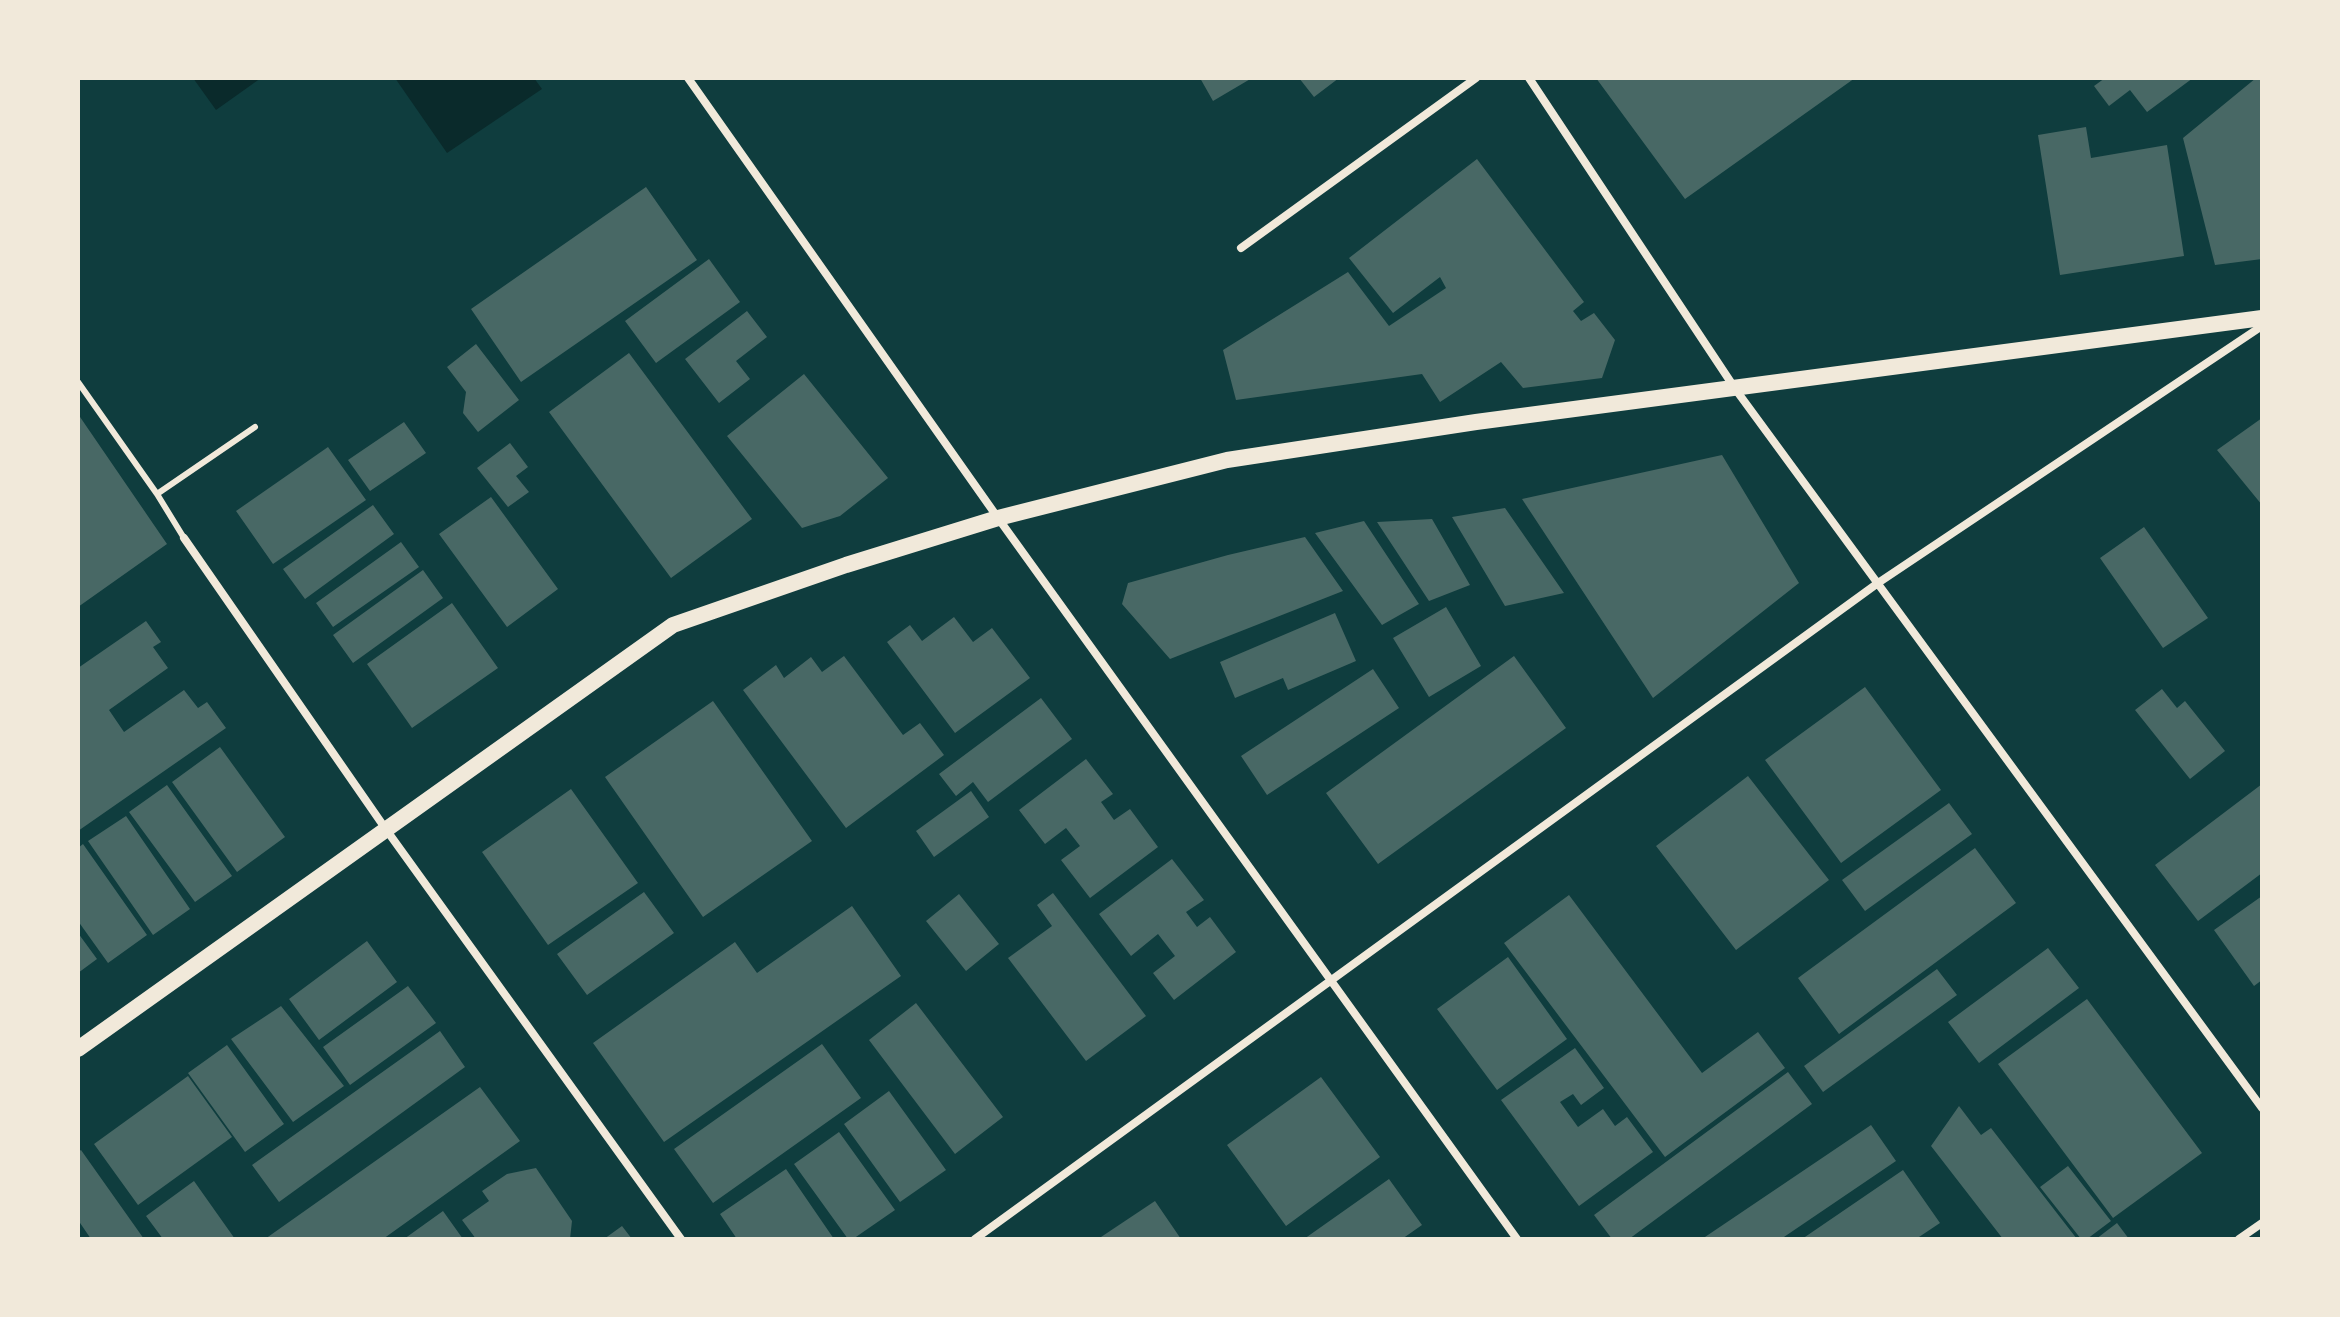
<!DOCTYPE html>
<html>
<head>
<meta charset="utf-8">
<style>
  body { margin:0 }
  #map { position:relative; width:2340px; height:1317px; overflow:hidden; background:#0f3d3e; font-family:Jost,sans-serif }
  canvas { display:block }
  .frame { position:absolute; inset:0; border:80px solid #f1e9da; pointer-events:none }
</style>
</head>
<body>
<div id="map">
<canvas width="2340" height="1317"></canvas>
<div class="frame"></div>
</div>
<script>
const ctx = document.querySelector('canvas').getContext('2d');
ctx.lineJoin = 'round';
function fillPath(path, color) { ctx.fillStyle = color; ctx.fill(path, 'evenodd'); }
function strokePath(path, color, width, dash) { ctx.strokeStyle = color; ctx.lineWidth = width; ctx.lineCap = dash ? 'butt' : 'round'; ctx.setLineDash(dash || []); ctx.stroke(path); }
fillPath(new Path2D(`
  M193 78H261L216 110Z
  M395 78H534L542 89 447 153Z`), '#0a2a2b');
fillPath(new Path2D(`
  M1200 78H1252L1213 101Z
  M1299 78H1339L1314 97Z
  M1596 78H1855L1685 199Z
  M2105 78H2193L2147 112 2130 90 2109 106 2094 86Z
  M2256 78H2262V259L2215 265 2183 138Z
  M2086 127 2091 158 2167 145 2184 256 2060 275 2038 135Z
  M1477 159 1584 302 1573 311 1581 321 1594 313 1615 340 1602 378 1523 388 1501 362 1440 402 1422 374 1236 400 1223 350 1348 272 1389 326 1446 288 1440 277 1393 313 1349 258Z
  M646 187 697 260 521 382 471 309Z
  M709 259 740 302 656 363 625 321Z
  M747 311 767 337 736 361 750 379 719 403 685 359Z
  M476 344 519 400 478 432 463 413 466 392 447 367Z
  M629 353 752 519 671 578 549 412Z
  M804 374 888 478 840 516 802 528 727 436Z
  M78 414 167 544 78 607Z
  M2262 418V505L2217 450Z
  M404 422 426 453 370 491 348 460Z
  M510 443 528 467 516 476 529 492 508 507 477 468Z
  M328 447 366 500 273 564 236 511Z
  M1722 455 1799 583 1653 698 1522 499Z
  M491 497 558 589 507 627 439 534Z
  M373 505 394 534 305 599 283 569Z
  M1505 508 1564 593 1505 606 1452 517Z
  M1432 519 1470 585 1429 601 1377 522Z
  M1364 521 1419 604 1382 625 1315 533Z
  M2144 527 2208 618 2163 648 2100 558Z
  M1305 537 1343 591 1170 659 1122 604 1128 583 1228 555Z
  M401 542 419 567 333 627 316 603Z
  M423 570 443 598 353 663 333 635Z
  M452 603 498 668 412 728 367 664Z
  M1446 607 1481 666 1429 697 1393 638Z
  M1335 613 1356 661 1288 690 1283 678 1235 698 1220 662Z
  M954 617 973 642 992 628 1030 678 955 733 887 642 910 625 922 641Z
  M146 621 161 642 153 647 168 668 109 710 124 732 184 690 198 708 207 702 226 728 78 831V668Z
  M844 656 903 735 920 723 944 755 846 828 743 690 776 665 784 678 811 657 822 672Z
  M1514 656 1566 728 1378 864 1326 793Z
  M1373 669 1399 708 1267 795 1241 756Z
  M1865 687 1941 790 1841 863 1765 760Z
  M2162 689 2177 708 2185 701 2225 751 2190 779 2135 710Z
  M1041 698 1072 739 988 802 973 782 956 796 939 774Z
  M713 701 812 841 703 917 605 777Z
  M220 747 285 837 237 872 172 782Z
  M1086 759 1113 794 1101 802 1114 820 1130 809 1158 847 1090 898 1061 860 1080 846 1066 828 1045 844 1019 810Z
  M1748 776 1829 880 1736 950 1656 846Z
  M2262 784V873L2198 921 2155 865Z
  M167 785 232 876 195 902 129 812Z
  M571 789 638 883 548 945 482 852Z
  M971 791 989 817 934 857 916 831Z
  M1949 803 1972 834 1865 911 1842 880Z
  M126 816 190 909 153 935 88 841Z
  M83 844 147 935 108 963 78 921V848Z
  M1975 848 2016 903 1839 1034 1798 978Z
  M1172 859 1204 900 1186 912 1197 927 1210 917 1236 952 1174 1000 1153 973 1175 956 1158 934 1131 956 1099 914Z
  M644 892 674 933 587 995 557 954Z
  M1053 893 1146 1016 1086 1061 1008 958 1052 926 1037 905Z
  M959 894 999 944 966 971 926 921Z
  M1569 895 1702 1073 1758 1032 1785 1068 1665 1157 1504 943Z
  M2262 896V980L2254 986 2214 930Z
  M852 906 901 976 664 1142 593 1043 735 942 757 973Z
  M78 933 97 959 78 973Z
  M367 941 397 982 319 1040 289 999Z
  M2048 948 2079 988 1979 1063 1948 1022Z
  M1508 957 1567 1039 1497 1090 1437 1009Z
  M1937 969 1957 995 1823 1092 1804 1066Z
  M408 986 436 1023 350 1085 323 1047Z
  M2087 999 2202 1153 2113 1218 1998 1064Z
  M916 1003 1003 1117 955 1154 869 1040Z
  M281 1006 344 1086 293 1122 231 1039Z
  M440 1031 465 1067 279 1202 252 1165Z
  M822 1044 861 1098 713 1203 674 1149Z
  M227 1045 284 1124 245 1152 188 1073Z
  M1575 1048 1604 1088 1581 1105 1573 1094 1560 1102 1578 1127 1603 1109 1615 1126 1627 1117 1653 1152 1579 1206 1501 1100Z
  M1788 1072 1812 1104 1629 1239H1612L1594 1215Z
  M188 1076 232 1137 138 1205 94 1144Z
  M1321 1077 1380 1157 1286 1226 1227 1145Z
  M480 1087 520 1141 383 1239H265Z
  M889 1091 946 1170 900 1202 844 1124Z
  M1959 1106 1981 1135 1991 1128 2077 1239H2003L1931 1146Z
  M1871 1125 1896 1161 1781 1239H1702Z
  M839 1132 895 1210 853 1239H848L794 1164Z
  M81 1150 144 1239H91L78 1220V1152Z
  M2068 1166 2111 1221 2087 1239H2081L2040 1187Z
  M536 1168 572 1221 570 1239H476L462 1220 489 1201 482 1191 507 1174Z
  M786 1169 834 1239H737L720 1214Z
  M1903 1170 1940 1223 1916 1239H1802Z
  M1389 1179 1422 1225 1402 1239H1304Z
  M194 1181 235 1239H163L146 1216Z
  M1155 1201 1181 1239H1098Z
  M443 1211 463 1239H404Z
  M2117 1223 2129 1239H2096Z
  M622 1226 632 1239H604Z`), '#486865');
strokePath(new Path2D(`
  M78 382 157 494 184 538
  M157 494 255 427`), '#f1e9da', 6);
strokePath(new Path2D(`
  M688 78 998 518 1517 1239
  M1529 78 1736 390 2262 1108
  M1241 248 1476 78
  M184 538 385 828 681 1239
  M975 1239 1878 583 2262 326
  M2239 1239 2262 1223`), '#f1e9da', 8);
strokePath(new Path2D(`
  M78 1049 673 625 846 565 998 518 1227 460 1476 422 2262 318`), '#f1e9da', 16);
</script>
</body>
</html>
